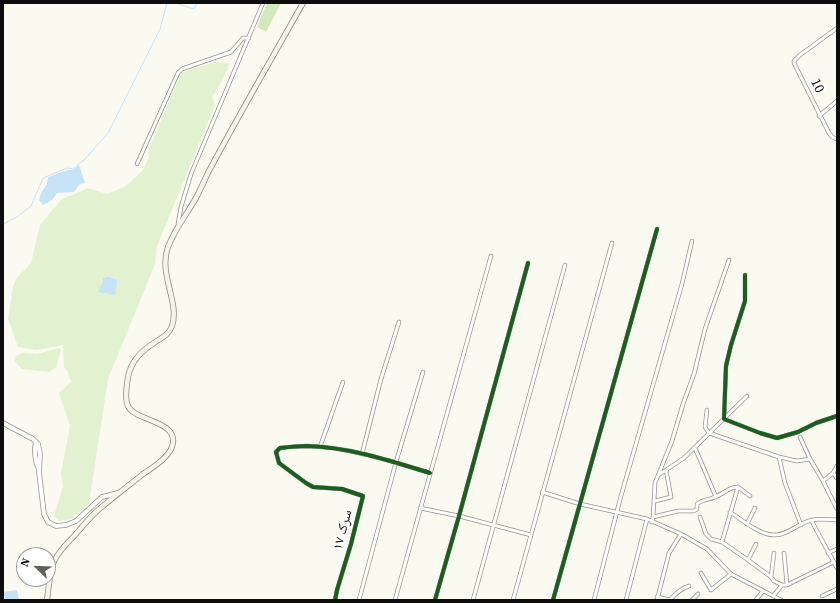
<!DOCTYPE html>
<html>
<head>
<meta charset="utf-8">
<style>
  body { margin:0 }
  #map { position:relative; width:840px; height:603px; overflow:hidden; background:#fbfaf0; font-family:"Source Serif 4",serif }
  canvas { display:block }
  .frame { position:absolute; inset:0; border:4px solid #0d0d0d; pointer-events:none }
  .north { position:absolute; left:16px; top:547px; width:40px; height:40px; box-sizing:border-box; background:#fff; border:1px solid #9e9e9e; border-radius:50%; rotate:293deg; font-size:11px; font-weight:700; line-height:16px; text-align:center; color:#0d0d0d }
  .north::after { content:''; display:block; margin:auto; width:14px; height:18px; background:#60605c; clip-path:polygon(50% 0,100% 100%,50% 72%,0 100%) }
</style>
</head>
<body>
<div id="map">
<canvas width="840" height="603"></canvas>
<div class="frame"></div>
<div class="north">N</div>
</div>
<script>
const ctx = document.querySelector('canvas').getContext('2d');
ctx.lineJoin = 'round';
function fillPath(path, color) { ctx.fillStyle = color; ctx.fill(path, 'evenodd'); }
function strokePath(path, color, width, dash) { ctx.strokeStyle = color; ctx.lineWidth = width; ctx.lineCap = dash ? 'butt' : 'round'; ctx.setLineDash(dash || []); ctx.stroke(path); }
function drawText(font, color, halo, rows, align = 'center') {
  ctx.font = font + ' "Source Serif 4","Noto Naskh Arabic",serif'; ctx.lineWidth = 4; ctx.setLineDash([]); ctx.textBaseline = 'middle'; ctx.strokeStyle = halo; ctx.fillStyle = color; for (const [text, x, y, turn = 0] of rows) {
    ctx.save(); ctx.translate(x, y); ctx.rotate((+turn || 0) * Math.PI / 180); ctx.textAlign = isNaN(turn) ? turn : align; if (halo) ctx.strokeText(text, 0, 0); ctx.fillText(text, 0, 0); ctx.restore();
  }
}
fillPath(new Path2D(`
  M215 62 230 63 222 81 212 97 215 105 157 246 155 264 108 379 89 504 71 519 59 521 54 516 63 486 61 473 70 426 59 393 71 382 67 370 64 367 63 345 36 350 18 347 8 319 13 286 17 278 31 263 40 225 62 199 82 191 87 188 108 194 126 186 143 170 149 157 148 151 181 73Z
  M59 348 61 350 56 367 49 372 22 369 15 361 16 356 23 353 37 354Z`), '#e2f1d0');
fillPath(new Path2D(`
  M267 3H281L266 32 257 27Z`), '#d1e9bd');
fillPath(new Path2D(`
  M79 165 85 183 80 184 74 192 57 193 52 200 43 205 39 200 41 193 47 184 48 177 68 170H73Z
  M108 277 117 280 115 295 98 292 103 282V278Z
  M17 590 19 600H3V592Z`), '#c6e2f6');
strokePath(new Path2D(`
  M175 3 194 9 197 3
  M3 224 17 217 31 206 43 178 67 168 73 169 84 160 108 133 160 29 167 3`), '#c6e2f6', 1);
const minor = new Path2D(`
  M837 28 800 55 794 61V63L829 133 832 137 837 139
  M819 116 837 101
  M137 164 178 73 182 69 231 52 243 38H249
  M178 224 181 207 191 174 263 3
  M745 275V301L731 345 726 366 724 419 760 433 777 438 798 432 816 423 837 416
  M707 410 705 427 709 433 779 457 797 461 810 459
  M800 437 810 459 823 481 837 509
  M320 447 343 382
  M695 448 716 497
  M362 454 381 379 399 322
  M779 457 785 483 801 525
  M833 473 837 478
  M660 474 684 458 747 396
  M823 481 833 473 837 466
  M738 487 750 496
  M542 492 580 504 647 519 681 534 707 549 731 574 781 600
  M655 501 671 497 666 470
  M420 508 459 516 531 535
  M730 512C742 520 760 535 774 535 789 535 798 523 812 520 819 518 829 520 837 520
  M653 517 678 511H694L697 509V504C701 500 709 500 715 497 722 495 730 486 738 487L722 542
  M700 517 706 534 711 539 722 542 748 560 771 577 774 581 782 585
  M811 520 837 568
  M652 522 653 517 655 483 672 441 683 404 694 374 705 329 729 260
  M747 524 755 508
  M784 553 787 585
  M828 553 837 549
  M748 560 756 544
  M701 573 711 590 731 574
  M771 577 774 553
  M774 595 782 585H787L834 562
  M822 596 837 589
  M657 597 670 600
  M335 600 337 590 351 544 363 496 342 489 313 487 306 483 279 463 276 452 280 448C289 447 298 446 307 446 349 447 391 461 430 473
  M359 600 396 462 423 372
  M395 600 491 256
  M435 600 459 516 528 263
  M473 600 565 265
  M513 600 612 243
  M553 600 657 229
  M594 600 621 496 682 284 692 241
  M626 600 647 519
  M657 600 669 553 681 534
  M670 600C675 594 680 589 689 586
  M692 600 698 594
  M756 600 763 591`);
const tertiary = new Path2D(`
  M3 423 33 439 38 444 40 454 39 472 44 514 48 522 56 526 66 525 76 521 102 497 118 493
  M36 442C34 449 35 461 38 467`);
const secondary = new Path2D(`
  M47 600C49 587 49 573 54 561 59 551 67 543 75 535 82 527 89 518 97 511 112 498 128 486 143 474 153 467 167 459 172 447 181 420 135 422 128 406 124 398 127 385 128 377 131 361 141 351 154 343 162 337 168 336 172 326 180 302 158 274 168 247 175 228 188 213 197 196 202 187 205 178 210 169 240 113 272 58 303 3`);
strokePath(minor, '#94948f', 4.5);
strokePath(tertiary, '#94948f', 5.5);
strokePath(secondary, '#8b8a86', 6);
strokePath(minor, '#fefefd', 3);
strokePath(tertiary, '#fefefd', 4);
strokePath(secondary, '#f5f4e8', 4.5);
strokePath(new Path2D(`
  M745 275V301L731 345 726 366 724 419 760 433 777 438 798 432 816 423 837 416
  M335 600 337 590 351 544 363 496 342 489 313 487 306 483 279 463 276 452 280 448C289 447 298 446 307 446 349 447 391 461 430 473
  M435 600 459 516 528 263
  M553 600 657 229`), '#1b5e20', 4);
drawText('14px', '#0d0d0d', '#fff', [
  ["10",817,86,64],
  ["سرک ۱۷",343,530,-75]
]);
</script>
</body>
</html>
